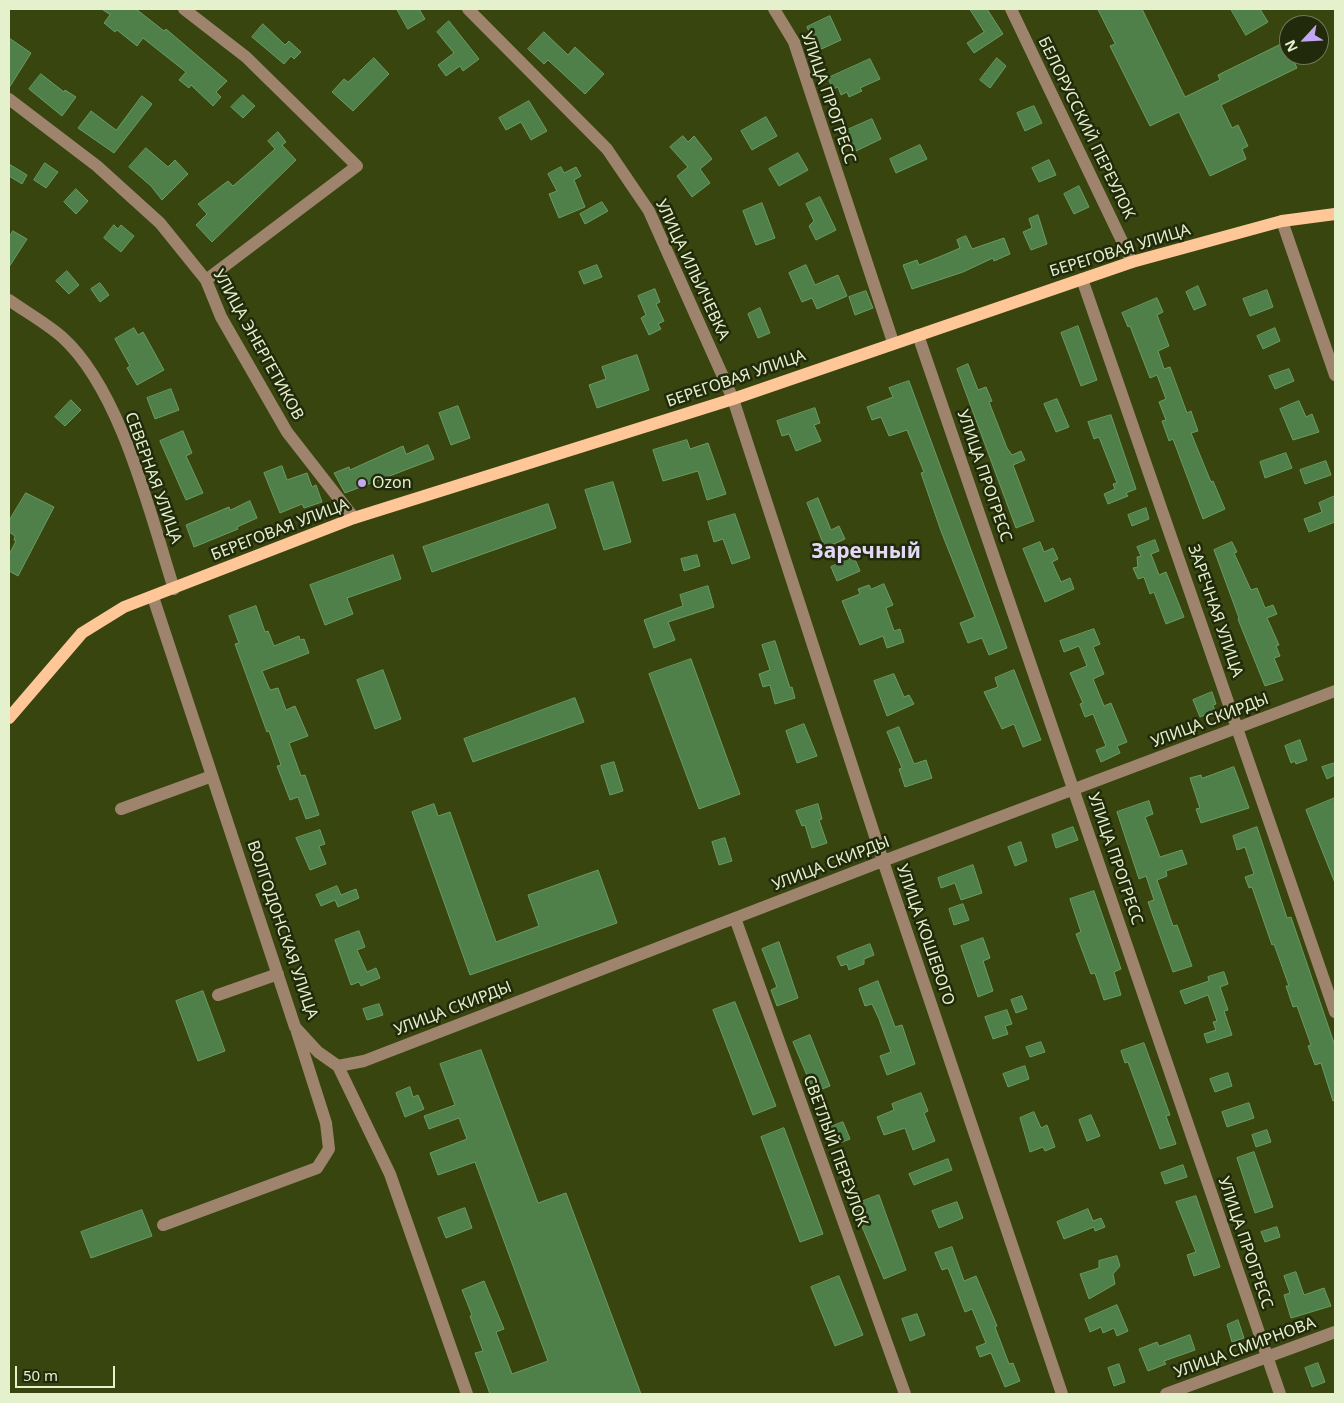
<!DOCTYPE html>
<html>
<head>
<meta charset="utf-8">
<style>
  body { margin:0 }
  #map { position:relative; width:1344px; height:1403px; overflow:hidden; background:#39450f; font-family:"Noto Sans",sans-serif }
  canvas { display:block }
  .frame { position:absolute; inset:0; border:10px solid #e5f0cd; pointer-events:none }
  .north { position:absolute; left:1279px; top:15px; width:50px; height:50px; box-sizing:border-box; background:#222a0c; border:1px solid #707959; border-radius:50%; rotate:245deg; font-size:14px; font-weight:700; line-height:20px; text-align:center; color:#e5f0cd }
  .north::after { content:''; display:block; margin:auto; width:18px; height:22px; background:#c3a7f2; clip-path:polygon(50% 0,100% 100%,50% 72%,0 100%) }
  .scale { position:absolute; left:15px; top:1366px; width:100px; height:22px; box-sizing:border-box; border:2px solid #e5f0cd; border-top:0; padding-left:6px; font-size:15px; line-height:18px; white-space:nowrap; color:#e5f0cd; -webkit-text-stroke:4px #222a0c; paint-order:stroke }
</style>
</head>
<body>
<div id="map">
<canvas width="1344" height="1403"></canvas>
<div class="frame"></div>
<div class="north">N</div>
<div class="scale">50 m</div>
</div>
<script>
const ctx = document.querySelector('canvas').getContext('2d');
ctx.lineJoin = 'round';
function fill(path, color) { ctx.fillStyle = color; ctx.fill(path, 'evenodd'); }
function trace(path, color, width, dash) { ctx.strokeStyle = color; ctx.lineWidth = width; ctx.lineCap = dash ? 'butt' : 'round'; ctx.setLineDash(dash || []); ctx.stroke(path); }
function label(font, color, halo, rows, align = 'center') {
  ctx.font = font + ' "Noto Sans",sans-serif'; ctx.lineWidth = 5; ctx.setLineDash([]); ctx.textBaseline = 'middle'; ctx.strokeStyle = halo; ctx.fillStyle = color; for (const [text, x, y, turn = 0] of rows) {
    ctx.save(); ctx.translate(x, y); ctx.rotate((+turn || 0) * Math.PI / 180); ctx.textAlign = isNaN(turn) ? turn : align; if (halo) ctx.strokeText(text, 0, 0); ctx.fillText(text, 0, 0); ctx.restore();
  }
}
const building = new Path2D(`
  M102,9H136L164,31L166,29L227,81L216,92L221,97L213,106L191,85L189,88L179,80L186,72L143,38L137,46L117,30L115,32L104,23L110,15Z
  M397,9H419L425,19L408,29Z
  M970,9H987L1003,34L974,53L967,43L984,32Z
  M1098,9H1142L1185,97L1220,80L1218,75L1285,42L1297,68L1221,105L1232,128L1238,125L1248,146L1242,149L1246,159L1210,176L1179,112L1150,126L1110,46L1115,44Z
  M1231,9H1260L1268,22L1246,35Z
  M830,16L841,40L817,51L807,27Z
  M449,21L479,59L463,71L460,66L446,76L438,65L454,53L437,32Z
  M263,24L285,45L289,41L301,52L294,59L291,56L284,64L252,37Z
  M544,32L568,55L575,47L604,74L585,94L548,60L544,64L528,49Z
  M9,38L31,53L9,88Z
  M374,58L389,74L353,111L332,92L344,79L348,82Z
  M997,58L1006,66L990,88L980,80Z
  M870,59L880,79L860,88L862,91L849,97L847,92L841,95L838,87L833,89L828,78Z
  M41,74L64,92L65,90L76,97L62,116L29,89Z
  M243,95L255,106L243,118L231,107Z
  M142,96L152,104L114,153L78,128L91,111L116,130Z
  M529,101L547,131L531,140L521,122L506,130L499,118Z
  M1034,106L1042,123L1025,131L1017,113Z
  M766,117L777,136L752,150L741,131Z
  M872,119L881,139L856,151L847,130Z
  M278,132L286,142L282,145L296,160L212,242L196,225L207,214L198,204L228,181L233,186L256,166L275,149L268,141Z
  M683,136L688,142L694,136L712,159L700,169L710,183L692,197L677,176L688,167L670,147Z
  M920,145L927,159L896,173L890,159Z
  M146,148L168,167L175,160L188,174L162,200L151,186L129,167Z
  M798,153L808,170L779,186L769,169Z
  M1049,160L1056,175L1039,182L1032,168Z
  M45,163L58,172L46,188L34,180Z
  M9,164L27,175L22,184L9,176Z
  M561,167L564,173L576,167L581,176L574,180L585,207L559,218L549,194L557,191L548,174Z
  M1079,186L1089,207L1074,214L1064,194Z
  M76,189L88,201L76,214L64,202Z
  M820,197L836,230L816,240L809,226L814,221L806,204Z
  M602,202L608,211L585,224L580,214Z
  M762,203L775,238L756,245L743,211Z
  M1038,215L1047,244L1031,250L1023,232L1032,228L1029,219Z
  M114,225L118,229L121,225L134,236L121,252L104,238Z
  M13,231L27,239L9,267V238Z
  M966,236L972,249L1004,238L1010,254L994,261L993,258L963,272L912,289L903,265L917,260L919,265L944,255L960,248L957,240Z
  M597,265L602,277L584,284L579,272Z
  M806,265L815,285L838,275L847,296L817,309L812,298L802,302L789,273Z
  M67,271L79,285L69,294L56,281Z
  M100,283L109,295L100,302L91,289Z
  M1198,286L1206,305L1194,310L1186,292Z
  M655,289L660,302L656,304L664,321L658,324L661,329L649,335L641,318L646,315L638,296Z
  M1267,290L1273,307L1250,316L1243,299Z
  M866,291L873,308L855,315L849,297Z
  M1157,298L1163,312L1157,315L1169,346L1158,351L1164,369L1170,367L1187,413L1191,411L1198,431L1191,433L1211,482L1213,481L1225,509L1203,519L1173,439L1169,441L1162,421L1166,420L1159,402L1166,399L1157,375L1150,378L1130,326L1128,327L1122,313Z
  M760,308L770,333L758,338L748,314Z
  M1078,326L1097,380L1081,386L1061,333Z
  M134,328L138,335L143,332L164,370L137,385L127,368L130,366L115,339Z
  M1275,328L1280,341L1263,349L1257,336Z
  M637,355L649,390L597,408L589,385L606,379L602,367Z
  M968,364L978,390L986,387L992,401L989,402L1007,448L1012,455L1021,451L1025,460L1013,465L1034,521L1016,528L957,369Z
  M1289,369L1294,381L1275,389L1269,376Z
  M909,381L1007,648L989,655L982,638L968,643L960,623L975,617L941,531L921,473L924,472L907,430L889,436L881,417L872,420L867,407L893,397L889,388Z
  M171,389L179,410L155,419L147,398Z
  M1057,399L1069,427L1056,432L1044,404Z
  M71,400L81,410L65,426L55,417Z
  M1299,401L1306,417L1312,414L1319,432L1293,440L1280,409Z
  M458,406L470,438L451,445L439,413Z
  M815,408L820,423L814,425L821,441L796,451L789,434L782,436L777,421Z
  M1111,415L1136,489L1126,493L1128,496L1108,504L1104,494L1115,489L1113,484L1117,483L1099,437L1094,439L1088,422Z
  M183,431L192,453L186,456L203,493L186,500L160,441Z
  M687,440L690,449L708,443L726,494L707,500L698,471L663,481L653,450Z
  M428,445L434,459L345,493L334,473L349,467L350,470L403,446L406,454Z
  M1286,453L1292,468L1265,478L1260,462Z
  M1326,461L1331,475L1305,484L1300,470Z
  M282,466L287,480L307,473L312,487L316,485L322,502L304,508L302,504L280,513L264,473Z
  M613,482L631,542L604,550L585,490Z
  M26,493L54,507L18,576L9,571V555L16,541L14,540L15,536L9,532V521Z
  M1335,496V522L1309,532L1304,519L1322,512L1319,503Z
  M818,498L831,530L839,526L845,539L825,548L807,503Z
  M250,501L257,518L237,527L238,529L194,547L186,525L229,507L230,510Z
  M548,504L556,528L432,572L423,547Z
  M1146,508L1149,519L1132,526L1128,515Z
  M735,514L750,558L732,564L723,539L714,542L708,522Z
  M1155,540L1159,551L1151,554L1159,575L1166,572L1184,617L1166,624L1154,592L1150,594L1144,577L1138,579L1133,568L1138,567L1137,557L1141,556L1137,547Z
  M1040,542L1044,552L1053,548L1058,559L1052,562L1061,582L1070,578L1074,589L1045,602L1023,549Z
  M1232,542L1237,552L1234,553L1251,590L1257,588L1265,608L1273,605L1277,614L1267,618L1279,645L1276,646L1280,656L1274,658L1283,680L1265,686L1238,619L1239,618L1214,550Z
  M393,555L401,579L347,598L353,614L325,625L310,585Z
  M697,555L700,566L684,571L681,559Z
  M854,557L860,571L837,581L831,567Z
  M884,584L893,605L886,608L894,631L900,629L904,642L887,648L883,636L860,645L842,601L860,594L858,589L869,585L871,589Z
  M708,586L714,607L668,622L675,640L654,648L644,620L683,606L680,595Z
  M256,606L265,632L268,631L274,646L299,636L300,640L304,639L309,653L262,671L270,690L278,688L286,710L295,706L308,736L289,743L301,776L305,775L319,815L306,819L298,797L290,800L277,766L281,765L269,731L267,732L235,644L239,643L229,616Z
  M1094,629L1100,644L1093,647L1104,674L1093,679L1104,706L1111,703L1127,742L1117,746L1120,753L1101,762L1096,750L1106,746L1093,714L1085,717L1080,704L1083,703L1070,673L1087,666L1079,646L1064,652L1060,641Z
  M775,641L790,688L792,687L795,698L775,704L770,685L763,687L759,674L770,670L762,645Z
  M691,659L740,794L699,809L649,674Z
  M383,670L401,719L375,729L357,680Z
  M1014,670L1041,740L1023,747L1014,724L1002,729L984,692L998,687L995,678Z
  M894,674L904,697L909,695L914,704L887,716L874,681Z
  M1212,692L1216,704L1213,705L1215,711L1200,717L1193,700Z
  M575,698L584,722L473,762L464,739Z
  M804,724L817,756L797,763L786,731Z
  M899,727L914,764L926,760L932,778L905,787L899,769L902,768L887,732Z
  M1300,740L1307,760L1296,764L1295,761L1291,763L1285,746Z
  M614,762L623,791L610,795L601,766Z
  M1335,763V775L1327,779L1322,767Z
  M1234,767L1249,808L1201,823L1196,809L1200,808L1190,778L1201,775L1202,778Z
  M1335,798V883L1306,810Z
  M1149,801L1153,814L1145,817L1160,857L1182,850L1187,864L1166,871L1167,876L1157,880L1173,926L1177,925L1192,966L1173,972L1148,902L1154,900L1146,876L1139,879L1117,812Z
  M434,804L438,816L450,812L496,942L539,926L528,895L598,870L617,923L470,975L412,812Z
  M818,804L822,819L819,820L827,843L812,848L805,825L802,826L796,811Z
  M1073,827L1078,840L1056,848L1052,835Z
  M1257,827L1287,918L1291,917L1335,1046V1100L1333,1101L1321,1063L1315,1065L1308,1046L1311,1045L1297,1006L1293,1007L1286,986H1289L1274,944L1272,945L1252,887L1249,888L1245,877L1254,874L1245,847L1237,850L1233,836Z
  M320,830L325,844L319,846L326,864L310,870L296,838Z
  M725,838L732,861L719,865L712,842Z
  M1021,842L1027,861L1015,866L1008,847Z
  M973,865L982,893L961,900L955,883L941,888L938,878Z
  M337,886L341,895L356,889L359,898L338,907L335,900L321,906L316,895Z
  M1094,891L1121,969L1114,972L1121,995L1104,1000L1095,973L1091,974L1076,934L1081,932L1070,899Z
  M963,904L969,920L954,925L949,909Z
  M359,931L365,947L357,950L367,972L376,968L380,978L361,986L359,982L351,985L335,940Z
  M983,938L990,958L983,961L993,991L978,997L961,946Z
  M779,942L798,998L777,1006L771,990L777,987L762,949Z
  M870,944L874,955L864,959V964L849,970L847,964L841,966L837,957Z
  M1224,972L1228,984L1220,987L1228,1010L1224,1011L1232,1035L1207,1043L1204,1034L1216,1030L1213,1022L1217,1021L1208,995L1185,1004L1180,991L1209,981L1208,977Z
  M878,981L895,1027L902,1025L915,1064L887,1075L880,1056L891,1052L879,1019L872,1004L865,1006L859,989Z
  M203,991L225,1051L198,1061L176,1001Z
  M1022,996L1027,1009L1016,1013L1011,1000Z
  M735,1002L776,1106L753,1115L713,1010Z
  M379,1004L383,1015L367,1020L363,1009Z
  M1007,1010L1012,1024L1005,1026L1008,1034L993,1039L985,1017Z
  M810,1035L830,1086L814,1092L793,1042Z
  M1041,1042L1045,1052L1030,1057L1026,1047Z
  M1144,1043L1170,1115L1166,1116L1176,1144L1160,1149L1128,1062L1125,1063L1121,1051Z
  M481,1050L538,1203L566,1193L641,1394H490L475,1353L483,1351L470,1316L472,1315L462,1290L484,1281L504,1329L496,1332L512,1374L548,1361L475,1162L438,1175L430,1153L467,1139L459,1118L429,1129L424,1116L455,1105L440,1064Z
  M1025,1066L1029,1079L1008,1087L1003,1074Z
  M1228,1073L1232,1086L1215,1092L1210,1079Z
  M410,1087L413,1097L418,1095L424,1109L405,1117L396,1093Z
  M921,1093L928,1111L924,1113L935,1141L913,1150L905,1128L884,1135L877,1117L894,1110L892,1104Z
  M1249,1103L1254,1118L1227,1127L1222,1112Z
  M1034,1112L1041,1128L1047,1125L1055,1147L1045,1151L1043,1147L1030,1152L1020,1118Z
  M1091,1115L1100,1136L1087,1141L1079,1120Z
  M843,1122L850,1139L832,1146L826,1129Z
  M784,1128L823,1234L800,1242L761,1137Z
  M1267,1130L1271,1142L1256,1147L1252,1135Z
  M1254,1152L1273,1207L1255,1213L1237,1158Z
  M948,1159L952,1170L914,1185L909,1174Z
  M1183,1165L1187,1177L1165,1184L1161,1173Z
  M879,1195L906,1270L884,1279L853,1205Z
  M1196,1196L1220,1267L1194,1276L1187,1255L1196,1252L1176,1202Z
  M957,1202L963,1218L939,1228L932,1211Z
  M465,1208L472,1228L446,1238L438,1218Z
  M1088,1209L1093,1221L1101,1218L1105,1227L1095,1231L1094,1227L1064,1239L1057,1222Z
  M142,1210L152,1236L91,1258L81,1232Z
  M1277,1227L1280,1237L1265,1242L1261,1232Z
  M952,1247L964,1281L976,1276L997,1326L995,1327L1009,1364L1013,1363L1020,1381L1005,1387L991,1353L980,1357L976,1347L986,1343L972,1309L965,1312L948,1268L942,1270L935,1253Z
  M1117,1256L1120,1266L1113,1274L1115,1284L1089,1299L1080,1274L1099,1268V1261Z
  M1296,1272L1304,1295L1324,1288L1331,1306L1291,1318L1284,1295L1290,1293L1284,1276Z
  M839,1276L863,1335L835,1346L811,1287Z
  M1117,1305L1128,1331L1117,1336L1114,1328L1103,1333L1101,1327L1090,1332L1085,1319Z
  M917,1314L925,1335L910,1341L902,1319Z
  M1238,1320L1244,1338L1232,1342L1227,1325Z
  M1190,1335L1195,1350L1164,1361L1166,1364L1148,1371L1139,1349L1157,1342L1159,1346Z
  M1318,1363L1325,1382L1312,1387L1305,1368Z
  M1119,1364L1125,1382L1114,1386L1108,1368Z`);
const minor = new Path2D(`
  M184,9L246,57L357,166L206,280
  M468,9L607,149L649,211L733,399L883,861L1062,1394
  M774,9L794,42L893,342
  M1011,9L1132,262
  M9,99L97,166L160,223L206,280L221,317L287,432L354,518
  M1282,221L1335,375
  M1082,279L1335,1012
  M9,300C26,312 46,323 62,337C121,390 150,514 174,589
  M918,335L1280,1394
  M153,597L295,1027L318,1052L338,1066L390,1174L467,1394
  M121,809L212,776
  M735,918L905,1394
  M218,995L278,974
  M338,1066L364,1061L883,861L1335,691
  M163,1225L317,1168L329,1149L326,1123L297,1032
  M1166,1394L1335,1332`);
const major = new Path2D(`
  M9,718L82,633L124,607L354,518L733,399L1132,262L1282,221L1335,214`);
const markers = [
  [362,483,5,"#c3a7f2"]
];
const streetNames = [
  ["УЛИЦА ПРОГРЕСС",828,98,71],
  ["БЕЛОРУССКИЙ ПЕРЕУЛОК",1086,128,64],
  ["БЕРЕГОВАЯ УЛИЦА",1120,251,-17],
  ["УЛИЦА ИЛЬИЧЕВКА",692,270,65],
  ["УЛИЦА ЭНЕРГЕТИКОВ",258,345,61],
  ["БЕРЕГОВАЯ УЛИЦА",736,379,-19],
  ["УЛИЦА ПРОГРЕСС",984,476,71],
  ["СЕВЕРНАЯ УЛИЦА",153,478,70],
  ["БЕРЕГОВАЯ УЛИЦА",280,530,-21],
  ["ЗАРЕЧНАЯ УЛИЦА",1215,611,71],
  ["УЛИЦА СКИРДЫ",1210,721,-21],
  ["УЛИЦА ПРОГРЕСС",1115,859,71],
  ["УЛИЦА СКИРДЫ",831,864,-21],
  ["ВОЛГОДОНСКАЯ УЛИЦА",282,930,71],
  ["УЛИЦА КОШЕВОГО",925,935,71],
  ["УЛИЦА СКИРДЫ",453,1009,-21],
  ["СВЕТЛЫЙ ПЕРЕУЛОК",835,1151,70],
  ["УЛИЦА ПРОГРЕСС",1245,1243,71],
  ["УЛИЦА СМИРНОВА",1245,1348,-20]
];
const poiNames = [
  ["Ozon",372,483]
];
const districtNames = [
  ["Заречный",866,552]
];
fill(building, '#508049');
trace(building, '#6a9b63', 1);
trace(minor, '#9f846d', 12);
trace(major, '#ffc798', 12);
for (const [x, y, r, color] of markers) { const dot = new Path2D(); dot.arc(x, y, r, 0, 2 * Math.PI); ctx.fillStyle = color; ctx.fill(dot); trace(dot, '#222a0c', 2); }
label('16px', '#e5f0cd', '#222a0c', streetNames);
label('16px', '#e5f0cd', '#222a0c', poiNames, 'left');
label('bold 21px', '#e3d9f6', '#222a0c', districtNames);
</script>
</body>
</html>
